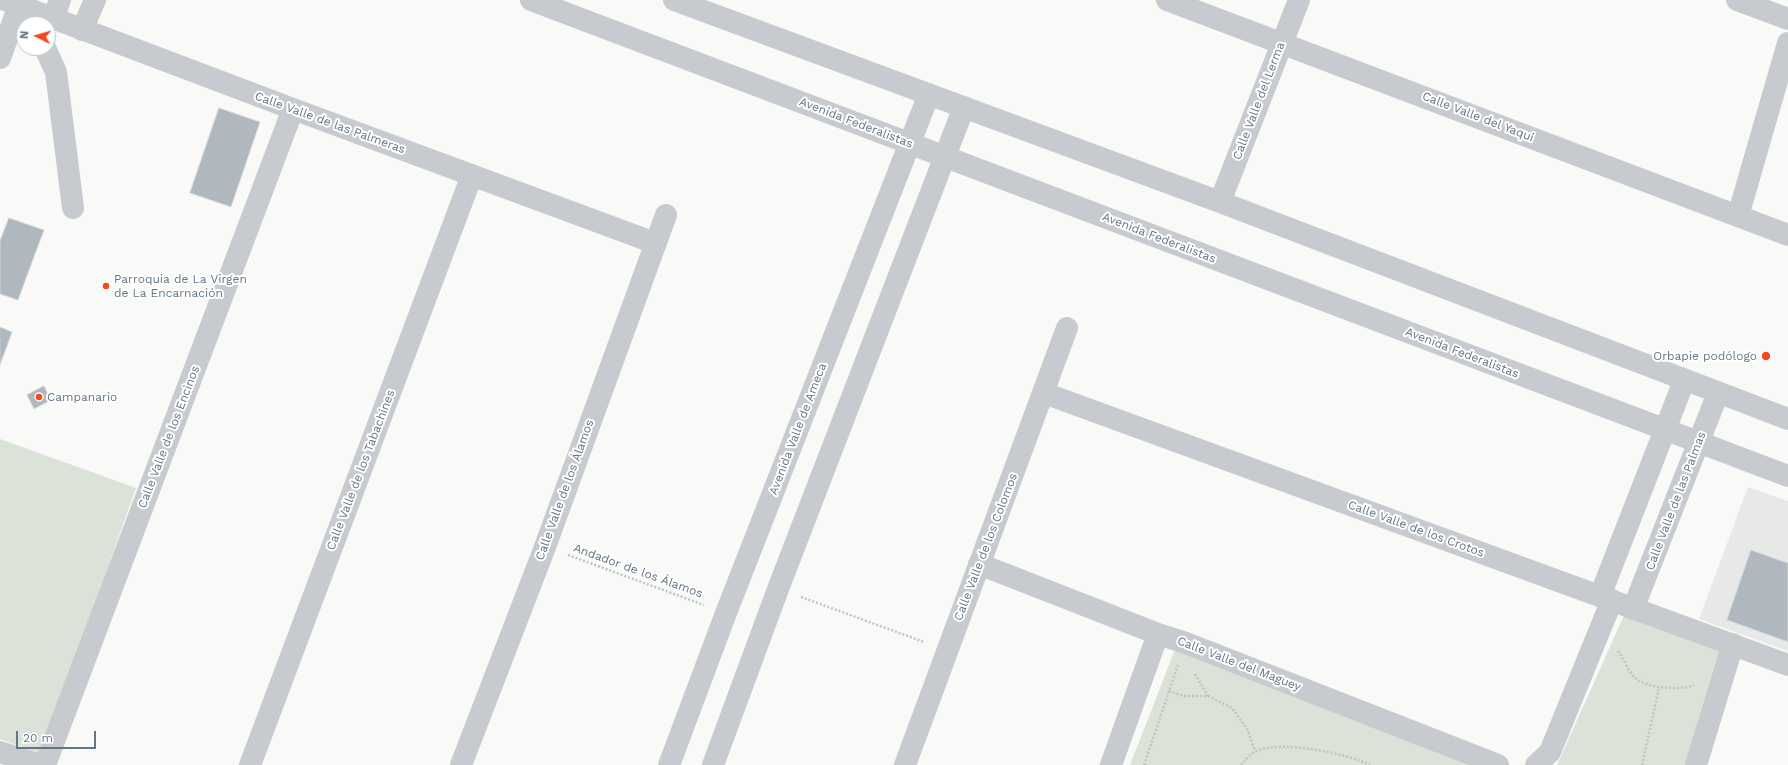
<!DOCTYPE html>
<html>
<head>
<meta charset="utf-8">
<style>
  body { margin:0 }
  #map { position:relative; width:1788px; height:765px; overflow:hidden; background:#f9f9f7; font-family:"Work Sans",sans-serif }
  canvas { display:block }
  .north { position:absolute; left:16px; top:16px; width:40px; height:40px; box-sizing:border-box; background:#fff; border:1px solid #c0c8ce; border-radius:50%; rotate:275deg; font-size:11px; font-weight:700; line-height:16px; text-align:center; color:#627684 }
  .north::after { content:''; display:block; margin:auto; width:14px; height:18px; background:#f14a1f; clip-path:polygon(50% 0,100% 100%,50% 72%,0 100%) }
  .scale { position:absolute; left:16px; top:731px; width:80px; height:18px; box-sizing:border-box; border:2px solid #627684; border-top:0; padding-left:5px; font-size:12px; line-height:14px; white-space:nowrap; color:#627684; -webkit-text-stroke:3px #fff; paint-order:stroke }
</style>
</head>
<body>
<div id="map">
<canvas width="1788" height="765"></canvas>
<div class="north">N</div>
<div class="scale">20 m</div>
</div>
<script>
const ctx = document.querySelector('canvas').getContext('2d');
ctx.lineJoin = 'round';
function fill(path, color) { ctx.fillStyle = color; ctx.fill(path, 'evenodd'); }
function trace(path, color, width, dash) { ctx.strokeStyle = color; ctx.lineWidth = width; ctx.lineCap = dash ? 'butt' : 'round'; ctx.setLineDash(dash || []); ctx.stroke(path); }
function label(font, color, halo, rows, align = 'center') {
  ctx.font = font + ' "Work Sans",sans-serif'; ctx.lineWidth = 4; ctx.setLineDash([]); ctx.textBaseline = 'middle'; ctx.strokeStyle = halo; ctx.fillStyle = color; for (const [text, x, y, turn = 0] of rows) {
    ctx.save(); ctx.translate(x, y); ctx.rotate((+turn || 0) * Math.PI / 180); ctx.textAlign = isNaN(turn) ? turn : align; if (halo) ctx.strokeText(text, 0, 0); ctx.fillText(text, 0, 0); ctx.restore();
  }
}
const built = new Path2D(`
  M1748,487L1788,501V651L1699,619Z`);
const green = new Path2D(`
  M0,439L136,488L41,754L0,739Z
  M1626,611L1724,650L1689,765H1557Z
  M1176,647L1467,765H1130Z`);
const building = new Path2D(`
  M219,108L260,122L231,207L190,193Z
  M9,218L44,230L18,300L0,294V241Z
  M0,327L12,332L0,365Z
  M44,386L51,400L34,409L27,395Z
  M1751,550L1788,563V642L1727,620Z`);
const path = new Path2D(`
  M568,555L704,605
  M801,597L924,642
  M1618,651C1624,659 1628,671 1635,678C1647,688 1681,691 1694,685
  M1195,674L1208,696
  M1169,691L1183,696H1208L1232,708L1247,729L1255,751
  M1144,765L1178,665
  M1241,765C1245,761 1251,753 1256,751C1281,740 1346,753 1370,765
  M1642,765L1659,688`);
const minor = new Path2D(`
  M5,0L293,109L655,243
  M531,0L1788,476
  M674,0L1220,202L1788,419
  M1167,0L1788,235
  M1737,0L1788,19
  M53,19L60,0
  M82,30L95,0
  M45,48L56,72L73,208
  M0,58L19,5
  M1220,202L1299,0
  M1738,216L1788,43
  M1044,393L1788,665
  M979,564L1158,634L1186,643L1498,765
  M1600,596L1684,381
  M1633,609L1718,393
  M0,752L40,765
  M45,765L293,109
  M250,765L472,175
  M461,765L545,547L666,215
  M669,765L726,613L929,94
  M713,765L778,589L964,107
  M905,765L1067,328
  M1111,765L1158,634
  M1536,765L1550,752L1612,600
  M1696,765L1733,644`);
const markers = [
  [106,286,4,"#f14a1f"],
  [1766,356,5,"#f14a1f"],
  [39,397,4,"#f14a1f"]
];
const streetNames = [
  ["Calle Valle del Lerma",1259,101,-69],
  ["Calle Valle del Yaqui",1478,117,21],
  ["Calle Valle de las Palmeras",330,123,20],
  ["Avenida Federalistas",856,123,21],
  ["Avenida Federalistas",1159,238,21],
  ["Avenida Federalistas",1462,353,21],
  ["Avenida Valle de Ameca",798,429,-69],
  ["Calle Valle de los Encinos",169,437,-69],
  ["Calle Valle de los Tabachines",361,470,-69],
  ["Calle Valle de los Álamos",565,490,-70],
  ["Calle Valle de las Palmas",1676,501,-69],
  ["Calle Valle de los Crotos",1416,529,20],
  ["Calle Valle de los Colomos",986,547,-69],
  ["Andador de los Álamos",638,571,20],
  ["Calle Valle del Maguey",1239,664,21]
];
const poiNames = [
  ["Parroquia de La Virgen",114,279],
  ["de La Encarnación",114,293],
  ["Orbapie podólogo",1757,356,"right"],
  ["Campanario",47,397]
];
fill(built, '#e7e8e8');
fill(green, '#dbe2d7');
fill(building, '#afb8be');
trace(building, '#dbdbd9', 1);
trace(path, '#c0c3c5', 2.5, [2, 2]);
trace(minor, '#c7cbcf', 22);
for (const [x, y, r, color] of markers) { const dot = new Path2D(); dot.arc(x, y, r, 0, 2 * Math.PI); ctx.fillStyle = color; ctx.fill(dot); trace(dot, '#fff', 1.5); }
label('12px', '#627684', '#fff', streetNames);
label('12px', '#627684', '#fff', poiNames, 'left');
</script>
</body>
</html>
